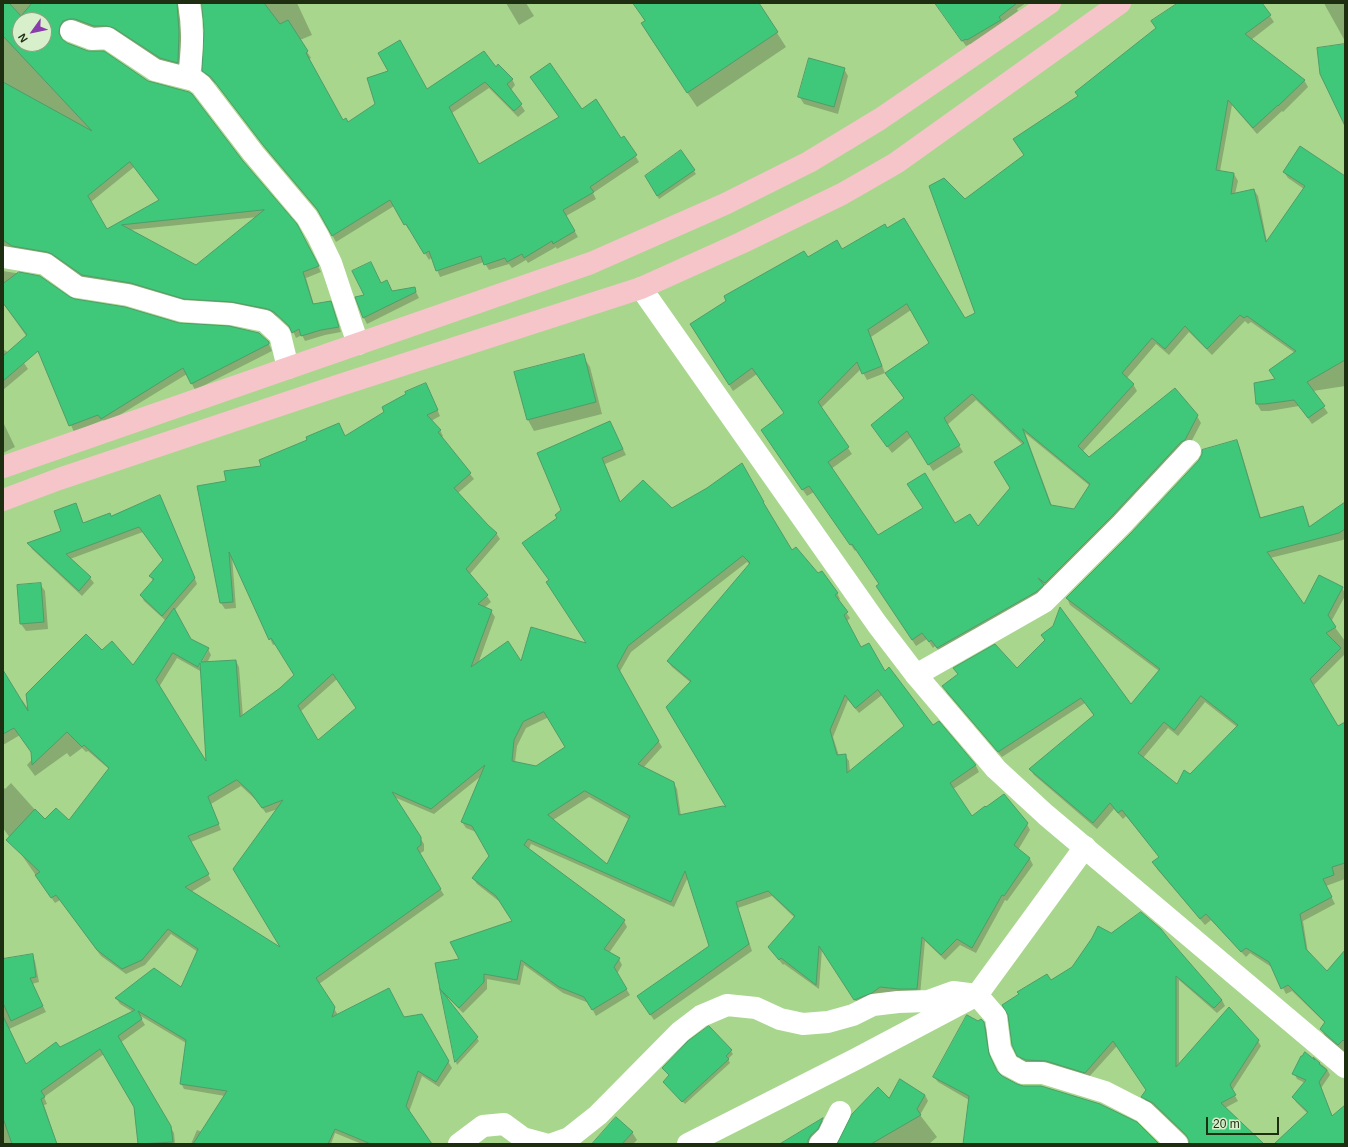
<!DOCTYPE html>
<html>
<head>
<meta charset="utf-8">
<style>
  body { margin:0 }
  #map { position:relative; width:1348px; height:1147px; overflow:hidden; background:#a9d68d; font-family:Helvetica,sans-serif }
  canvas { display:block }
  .frame { position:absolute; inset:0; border:4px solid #1d2e11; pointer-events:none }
  .north { position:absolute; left:12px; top:12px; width:40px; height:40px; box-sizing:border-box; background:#d8efcb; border:1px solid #8da281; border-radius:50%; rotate:237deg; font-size:11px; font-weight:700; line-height:16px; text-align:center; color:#1d2e11 }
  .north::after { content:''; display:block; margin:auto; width:14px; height:18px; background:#8a3cac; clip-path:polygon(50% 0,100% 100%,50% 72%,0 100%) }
  .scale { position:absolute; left:1206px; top:1117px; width:73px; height:18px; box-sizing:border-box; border:2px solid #1d2e11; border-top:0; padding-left:5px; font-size:12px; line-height:14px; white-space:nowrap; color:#1d2e11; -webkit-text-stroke:3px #d8efcb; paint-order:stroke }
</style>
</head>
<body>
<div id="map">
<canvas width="1348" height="1147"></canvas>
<div class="frame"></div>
<div class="north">N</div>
<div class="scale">20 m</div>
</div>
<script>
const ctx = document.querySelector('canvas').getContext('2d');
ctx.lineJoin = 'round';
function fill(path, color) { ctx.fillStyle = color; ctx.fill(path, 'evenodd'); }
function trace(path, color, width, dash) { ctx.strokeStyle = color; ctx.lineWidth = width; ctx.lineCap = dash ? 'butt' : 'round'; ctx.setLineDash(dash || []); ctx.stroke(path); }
const shadow = new Path2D(`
  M3,3H181L179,11L182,38L181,68L62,32L61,40L242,161L300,231L321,272L306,278L314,305L330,302L333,308L341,332L325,335L305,341L302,335L296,338L293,331L278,317L272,314L188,304L86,280L3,248ZM20,20H44V44H20ZM134,167L160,201L107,230L91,202ZM258,217L196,266L129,230Z
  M202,3H297L312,35L300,40L311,58L308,60L342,122L348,123L427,90L495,69L512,79L515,85L511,90L525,111L518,117L489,88L452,113L479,165L582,110L621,139L624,137L639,162L593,193L596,199L566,216L578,237L557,249L556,247L528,263L526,260L512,268L509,264L489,270L484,262L440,277L437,270L432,257L429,260L410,229L409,230L394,206L336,242L321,215L268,152L216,84L207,77L203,70L205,31Z
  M506,3H526L534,16L519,25Z
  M642,3H758L786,47L697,107L651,39L642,24L645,22L637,7Z
  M936,3H1026L1017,9L1018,11L971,46L970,44L966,46Z
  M1185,3H1261L1274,22L1251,40L1304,80L1308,87L1283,112L1282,111L1257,134L1232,105L1220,171L1234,174L1238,181L1235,194L1254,190L1258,196L1267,242L1304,189L1288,178L1284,172L1345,177V386L1313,391L1328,413L1312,424L1299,406L1269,411H1261L1257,404L1255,384L1276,380L1295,353L1251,322L1248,324L1245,321L1212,355L1189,332L1169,355L1156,344L1127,378L1133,384L1137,391L1083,451L1089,458L1197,416L1201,423L1189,446L1050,589L1041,583L1047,592L942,655L935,646L933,648L927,639L916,646L881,593L880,584L856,550L855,551L814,492L807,496L775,450L785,414L757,374L733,391L695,331L808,259L842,250L965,319L976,314L965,200L1025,156L1079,96ZM911,310L930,343L886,373L904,399L872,426L892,453L911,437L933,471L963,452L947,425L976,400L1023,445L1011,488L977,528L955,525L878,537L831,469L852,454L821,408L861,369L867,380L885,373L871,337ZM1025,433L1090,486L1074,510L1052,506Z
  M1324,3H1345V41L1326,7Z
  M844,69L848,76L838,114L804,104L799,96Z
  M694,171L696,174L659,199L646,176Z
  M3,271L40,277L69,298L178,324L268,342L272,351L195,390L187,374L105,424L103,420L74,432L41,357L3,303Z
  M381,284L392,292L414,288L419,298L367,324L364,318L357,298L366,296Z
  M3,349L24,363L28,369L3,390Z
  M583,356L590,367L602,414L534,431L528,420Z
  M429,390L440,416L431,421L440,430L443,436L441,438L470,474L474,479L458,493L488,526L496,533L500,539L469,575L487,596L491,602L484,608L491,611L495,617L478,664H522L588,645L550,581L558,518L610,422L626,455L605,464L621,503L672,510L707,489L742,465L792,552L837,593L840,599L838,601L850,618L847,621L861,649L885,672L932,727L939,722L976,766L979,772L953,789L972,818L1027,824L1030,830L1018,850L1030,859L1033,865L1007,901L1005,900L976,953L960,945L945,960L925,941L920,995L859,1006L822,949L819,989L784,964L783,965L769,947L795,918L772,896L738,908L752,951L654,1020L638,996L710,947L688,877L674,907L531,844L529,849L624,921L627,927L609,953L619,959L622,965L617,974L630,995L596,1016L589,1003L563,993L524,965L520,985L487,979V989L463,1013L448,998L447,999L479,1041L457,1065L456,1062L442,993L443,995L444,994L441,989L461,960L513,922L500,902L477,884L473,878L490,856L476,832L466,828L462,822L481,776L434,814L394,797L424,844V851L419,854L444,895L319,984L338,1015L404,1018L421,1015L452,1068L439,1087L422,1076L409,1112L431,1144H362L335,1133L331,1144H191L197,1130L202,1132L225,1096L184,1089L181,1083L186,1043L139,1015L145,1025L120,1043L174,1133L175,1144H139L135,1107L104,1054L44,1097L47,1104L44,1105L57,1144H3V956L6,960L32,955L35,961L39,982L32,984L46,1012L9,1029L26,1066L133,1012L120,1004L116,998L182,989L198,952L171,934L145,965L126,974L101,956L60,900L55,903L3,828V787L5,789L11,783L45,821H69L109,769L88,751L86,752L82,748L70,757L67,753L35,776L27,765L90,694L3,745V706L21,701L22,700L29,710L102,652L133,667L166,621L144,601L141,595L153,581L150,576L163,560L143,532L70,559L90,578L94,583L82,596L32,549L29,544L62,531L78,510L83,524L110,514L111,517L163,502L197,584L174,611L191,640L208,649L211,655L207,663L236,661L239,667L243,717L281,689L296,676L276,644L273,645L270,639L232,556L236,608L225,609L221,603L199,487L227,482L263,466L308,440L339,424L345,437ZM747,562L750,565L668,662L672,667L690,682L728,809L681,816L677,789L674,783L643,768L662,747L619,673L631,652ZM206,651H208L199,667L198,666ZM177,658L202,672L207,765L159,687ZM337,679L357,708L318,741L300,712ZM882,695L905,727L850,773L849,761L845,755L839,756L833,737L848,700L859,713ZM549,717L566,747L536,767L515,762L517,746L526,728ZM241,786L255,799L266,813L278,809L283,950L191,892L211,880L191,842L221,830L211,804ZM589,797L630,820L608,865L553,820Z
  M3,422L15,447L3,453Z
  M1237,441L1240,448L1261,518L1303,507L1306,514L1310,527L1345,516V538L1343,540L1270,558L1304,606L1342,588L1345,593V596L1331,622L1345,641V654L1313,686L1337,727L1345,723V879L1326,886L1335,904L1303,921L1308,953L1327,972L1345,951V1053L1325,1036L1321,1029L1325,1023L1292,991L1286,994L1273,968L1250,953L1246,957L1211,920L1205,925L1157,869L1153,862L1160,858L1126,816L1123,819L1114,809L1097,829L1034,775L1030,769L1094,716L1085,703L1002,757L947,693L944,687L958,675L955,669H1017L1045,641L1042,635L1131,706L1159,671L1070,605L1067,598ZM1205,702L1237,727L1190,775L1177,785L1143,758L1168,728L1178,736Z
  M40,584L45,591L48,629L26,631L21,624L18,586Z
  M1098,928L1222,1000L1225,1006L1217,1013L1179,980V1065L1258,1041L1261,1046L1232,1091L1238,1101L1225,1108L1262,1144H1190V1140L1157,1109L1146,1102L1143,1097L1147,1090L1117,1046L1088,1078L1022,1061L1018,1055L1050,981L1072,968L1093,938Z
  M978,1022L983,1023L987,1029L991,1061L997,1072L1002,1077L1017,1085L1158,1144H964L969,1100L938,1082L934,1077Z
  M731,1051L733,1054L728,1059L730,1063L685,1104L664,1082L670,1076L663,1068Z
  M1316,1060L1327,1069L1330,1075L1321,1088L1333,1117L1345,1106V1144H1301L1308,1114L1296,1102L1293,1097L1305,1083L1297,1079L1294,1073L1318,1064Z
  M925,1095L928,1101L920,1115L937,1137L929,1144H838L890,1099Z
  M822,1120L825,1125L813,1144H791L793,1137Z
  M632,1132L637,1140L633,1144H593Z`);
const building = new Path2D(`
  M3,3H9L21,16L32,3H177L179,32L178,63L160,58L114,28L107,26H94L75,19H69L63,21L60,26L59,33L62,39L67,43L88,51H104L148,81L189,92L192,94L243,161L297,224L319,266L303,272L313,304L331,301L339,327L321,330L301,336L299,329L292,333L289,326L274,312L268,309L232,302L184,299L131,283L82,275L52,254L47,252L12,246L3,240V82L92,131L3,36ZM20,20H44V44H20ZM130,162L159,200L107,229L88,196ZM264,210L196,265L122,225Z
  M202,3H264L280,24L288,20L308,51L306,53L343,120L346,118L348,122L375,104L367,78L388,71L378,53L400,40L427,89L484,51L496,67L498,64L513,79L507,84L522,104L514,111L485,82L449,107L479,164L559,117L530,77L550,63L582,109L596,99L621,138L624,136L637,155L590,187L594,192L563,210L575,231L553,244L552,241L524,258L522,254L507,262L505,258L484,265L481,256L436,271L429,251L424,254L406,224L404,225L390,200L332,236L317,209L263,145L211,77L202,71L204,31Z
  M633,3H759L778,32L687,93L641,23L645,21Z
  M935,3H1017L999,17L1001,20L967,40L966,39L962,41Z
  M1178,3H1262L1271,15L1245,34L1305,80L1278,106V105L1253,128L1228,100L1216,170L1234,173L1231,194L1254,189L1266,242L1305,186L1283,172L1300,146L1345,176V360L1307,382L1325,406L1308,418L1294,400L1265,404H1256L1254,383L1275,379L1269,370L1296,351L1247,316L1244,318L1240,315L1207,349L1185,326L1165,349L1152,338L1122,373L1134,384L1078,446L1089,457L1175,388L1198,415L1185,440L1181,442L1113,515L1045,583L1038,578L1044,585L1036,592L937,648L931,640L929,642L922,633L912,640L876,586L879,584L852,544L850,545L809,486L802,490L761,430L784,413L752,368L729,385L690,324L726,301L724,296L804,251L808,257L837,240L842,249L885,224L887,228L904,218L965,318L975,313L929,186L944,178L965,199L1024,155L1013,139L1078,96L1075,92L1156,28L1151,21ZM907,304L929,343L885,373L904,398L871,425L887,447L907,431L928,465L960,445L944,418L972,394L1024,443L994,462L1010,488L978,526L970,514L955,523L925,473L907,484L923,508L878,535L828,462L849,447L818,402L857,362L862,374L882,366L868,330ZM1023,429L1090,484L1074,509L1051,505Z
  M1345,44V126L1320,74L1317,48Z
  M809,58L845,68L834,107L798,97Z
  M681,150L695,170L657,196L645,176Z
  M371,262L381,283L387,280L392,291L415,287L416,292L363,318L355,297L364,295L352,271Z
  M19,272L40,276L70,297L75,299L125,307L179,323L229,326L259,333L269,342V344L191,384L183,368L101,419L98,415L69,426L38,351L3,381V356L27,335L3,303V284Z
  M584,354L596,402L527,420L514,372Z
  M426,383L438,410L427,415L441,430L438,432L471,473L454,488L488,525L497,533L466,569L488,595L478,604L492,610L471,667L508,641L521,661L531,627L586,643L546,582L549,580L522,543L557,518L555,515L561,510L537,453L610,421L623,449L602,458L620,502L643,480L672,508L707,488L742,463L764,502H763L792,550L796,547L818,573L822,571L838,593L835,595L848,612L844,615L861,647L869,643L885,671L889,667L933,725L939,721L976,765L950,783L972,816L985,806L986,807L1004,794L1028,823L1014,845L1030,858L1004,896L1002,895L972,948L957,939L941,955L922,937L917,989H899L880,987L872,993L854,1000L819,946L816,985L781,958L779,960L768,947L795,916L768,891L736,902L749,944L650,1015L637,996L709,946L685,871L671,902L528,839L524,845L625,920L604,949L620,958L614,967L627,989L592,1010L584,997L559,987L521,960L517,980L484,974V982L459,1008L440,989L435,963L459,959L450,942L512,921L496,896L472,878L489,856L472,826L461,822L485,765L431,809L392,792L421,837V845L417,848L441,889L316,978L335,1007L332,1017L389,988L404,1017L422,1014L449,1061L436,1082L418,1071L406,1106L432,1144H371L335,1129L328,1144H193L227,1091L180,1084L186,1040L138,1011L142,1019L118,1036L171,1126L173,1142L138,1144L134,1107L100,1049L41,1091L45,1097L41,1099L57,1144H12L3,1118V1016L26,1064L56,1042L60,1047L135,1010L115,998L154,968L181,987L198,949L168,929L142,960L122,969L97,950L56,895L51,898L35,875L40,872L6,840L35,809L45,819L56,808L69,820L109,768L84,745L82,747L67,732L32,765L31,752L14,728L3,734V670L28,711L26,694L86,634L102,650L112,641L133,665L174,608L191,639L209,648L201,662L236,660L240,717L280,688L294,675L271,638L269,640L229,552L233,602L220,603L197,486L226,481L224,471L261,466L259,460L307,440L306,437L339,423L345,436L384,412L382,407L406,394L405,392ZM743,556L750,563L667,661L691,681L666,707L726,807L723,806L679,815L674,782L638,764L659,741L617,666L628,646ZM173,653L198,667L200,663L206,761L156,680ZM333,674L356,708L318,740L298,706ZM878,690L904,726L847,773L846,754L837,755L830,730L845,695L855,708ZM544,712L565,747L536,766L512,761L514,740L523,722ZM237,780L251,793L262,808L283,800L233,869L280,947L185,887L209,874L188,836L219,824L208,797ZM585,791L630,816L607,864L548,815Z
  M1237,440L1260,518L1303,506L1309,527L1345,502V529L1339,533L1267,552L1304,604L1319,575L1343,587L1328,615L1336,627L1326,633L1341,648L1310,679L1338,726L1345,722V863L1332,867L1334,875L1323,879L1332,897L1300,914L1306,949L1327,971L1345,950V1042L1343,1040L1338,1045L1320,1029L1325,1022L1288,985L1281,989L1269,962L1246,948L1241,952L1206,914L1200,919L1152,862L1159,857L1122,810L1118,813L1110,803L1093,823L1029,769L1094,715L1081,698L998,752L942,686L958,674L953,668L995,644L1017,668L1045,640L1041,635L1053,626L1060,607L1131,704L1160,669L1066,598L1131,533L1199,460L1202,454V450ZM1201,696L1238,725L1190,774L1184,770L1177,784L1138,753L1164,722L1174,730Z
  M160,495L195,578L162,616L140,595L154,579L149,576L163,560L139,527L66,554L91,577L79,591L27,543L61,531L54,511L76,503L83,523L110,513L111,516Z
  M41,583L44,622L20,624L17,585Z
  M1141,912L1161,929L1169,939L1222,1000L1214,1008L1176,976V1067L1229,1007L1259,1040L1230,1085L1236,1095L1221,1103L1264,1144H1189V1140L1186,1135L1153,1103L1141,1097L1146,1090L1113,1041L1085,1073L1046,1061L1026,1060L1017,1056L1012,1045L1008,1015L1002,1005L1019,994L1017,992L1047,974L1051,980L1072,967L1092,938L1098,926L1111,933Z
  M33,954L36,977L30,978L43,1006L11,1021L3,1003V959Z
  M440,989L478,1037L455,1062Z
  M967,1015L978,1021L981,1019L984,1022L989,1054L997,1071L1002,1076L1017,1084L1023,1086H1041L1100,1104L1137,1122L1159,1144H963L969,1096L933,1077Z
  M709,1026L732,1050L726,1056L729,1059L682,1102L663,1082L669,1075L662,1068L688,1041Z
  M1305,1052L1315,1060L1313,1057L1320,1063L1319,1064L1327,1070L1319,1082L1332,1116L1345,1105V1144H1274L1308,1112L1292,1097L1306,1080L1292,1074L1301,1056H1302Z
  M900,1079L925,1095L917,1109L921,1115L871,1144H837L852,1114L878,1087L889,1098Z
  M616,1117L633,1132L622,1144H592Z
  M823,1118L818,1129L811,1135L808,1140V1144H780Z`);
const street = new Path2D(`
  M189,3C194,30 192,51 189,78
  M71,31L92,39L107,38L155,70L194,80L201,85L253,153L307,217L318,236L331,263L358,344
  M3,257L45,264L77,287L128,295L182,311L231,314L265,321L280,335L288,368
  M916,675L1044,602L1122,524L1190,451
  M459,1144L483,1126L504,1124L523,1138L545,1144
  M552,1144L569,1138L598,1115L680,1032L701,1016L727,1005L756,1008L780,1019L803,1024L828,1022L853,1015L873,1005L898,1002L928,1001L953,992L977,995L996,1017L1000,1049L1008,1065L1023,1073H1043L1105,1092L1144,1112L1177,1144
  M688,1144L856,1059L977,995L1085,847
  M820,1144L828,1136L840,1112`);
const secondary = new Path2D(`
  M641,288L877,624L916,675L996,769L1046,815L1345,1067`);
const primary = new Path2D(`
  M3,467L591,263L725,204L809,162L880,119L1050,3
  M3,500L59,479L337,386L641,288L741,243L842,194L896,163L1120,3`);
fill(shadow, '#0003');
fill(building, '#3fc87a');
trace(building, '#4e9c6a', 1);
trace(street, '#fff', 22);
trace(secondary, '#fff', 22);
trace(primary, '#f5c5ca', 22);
</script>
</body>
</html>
